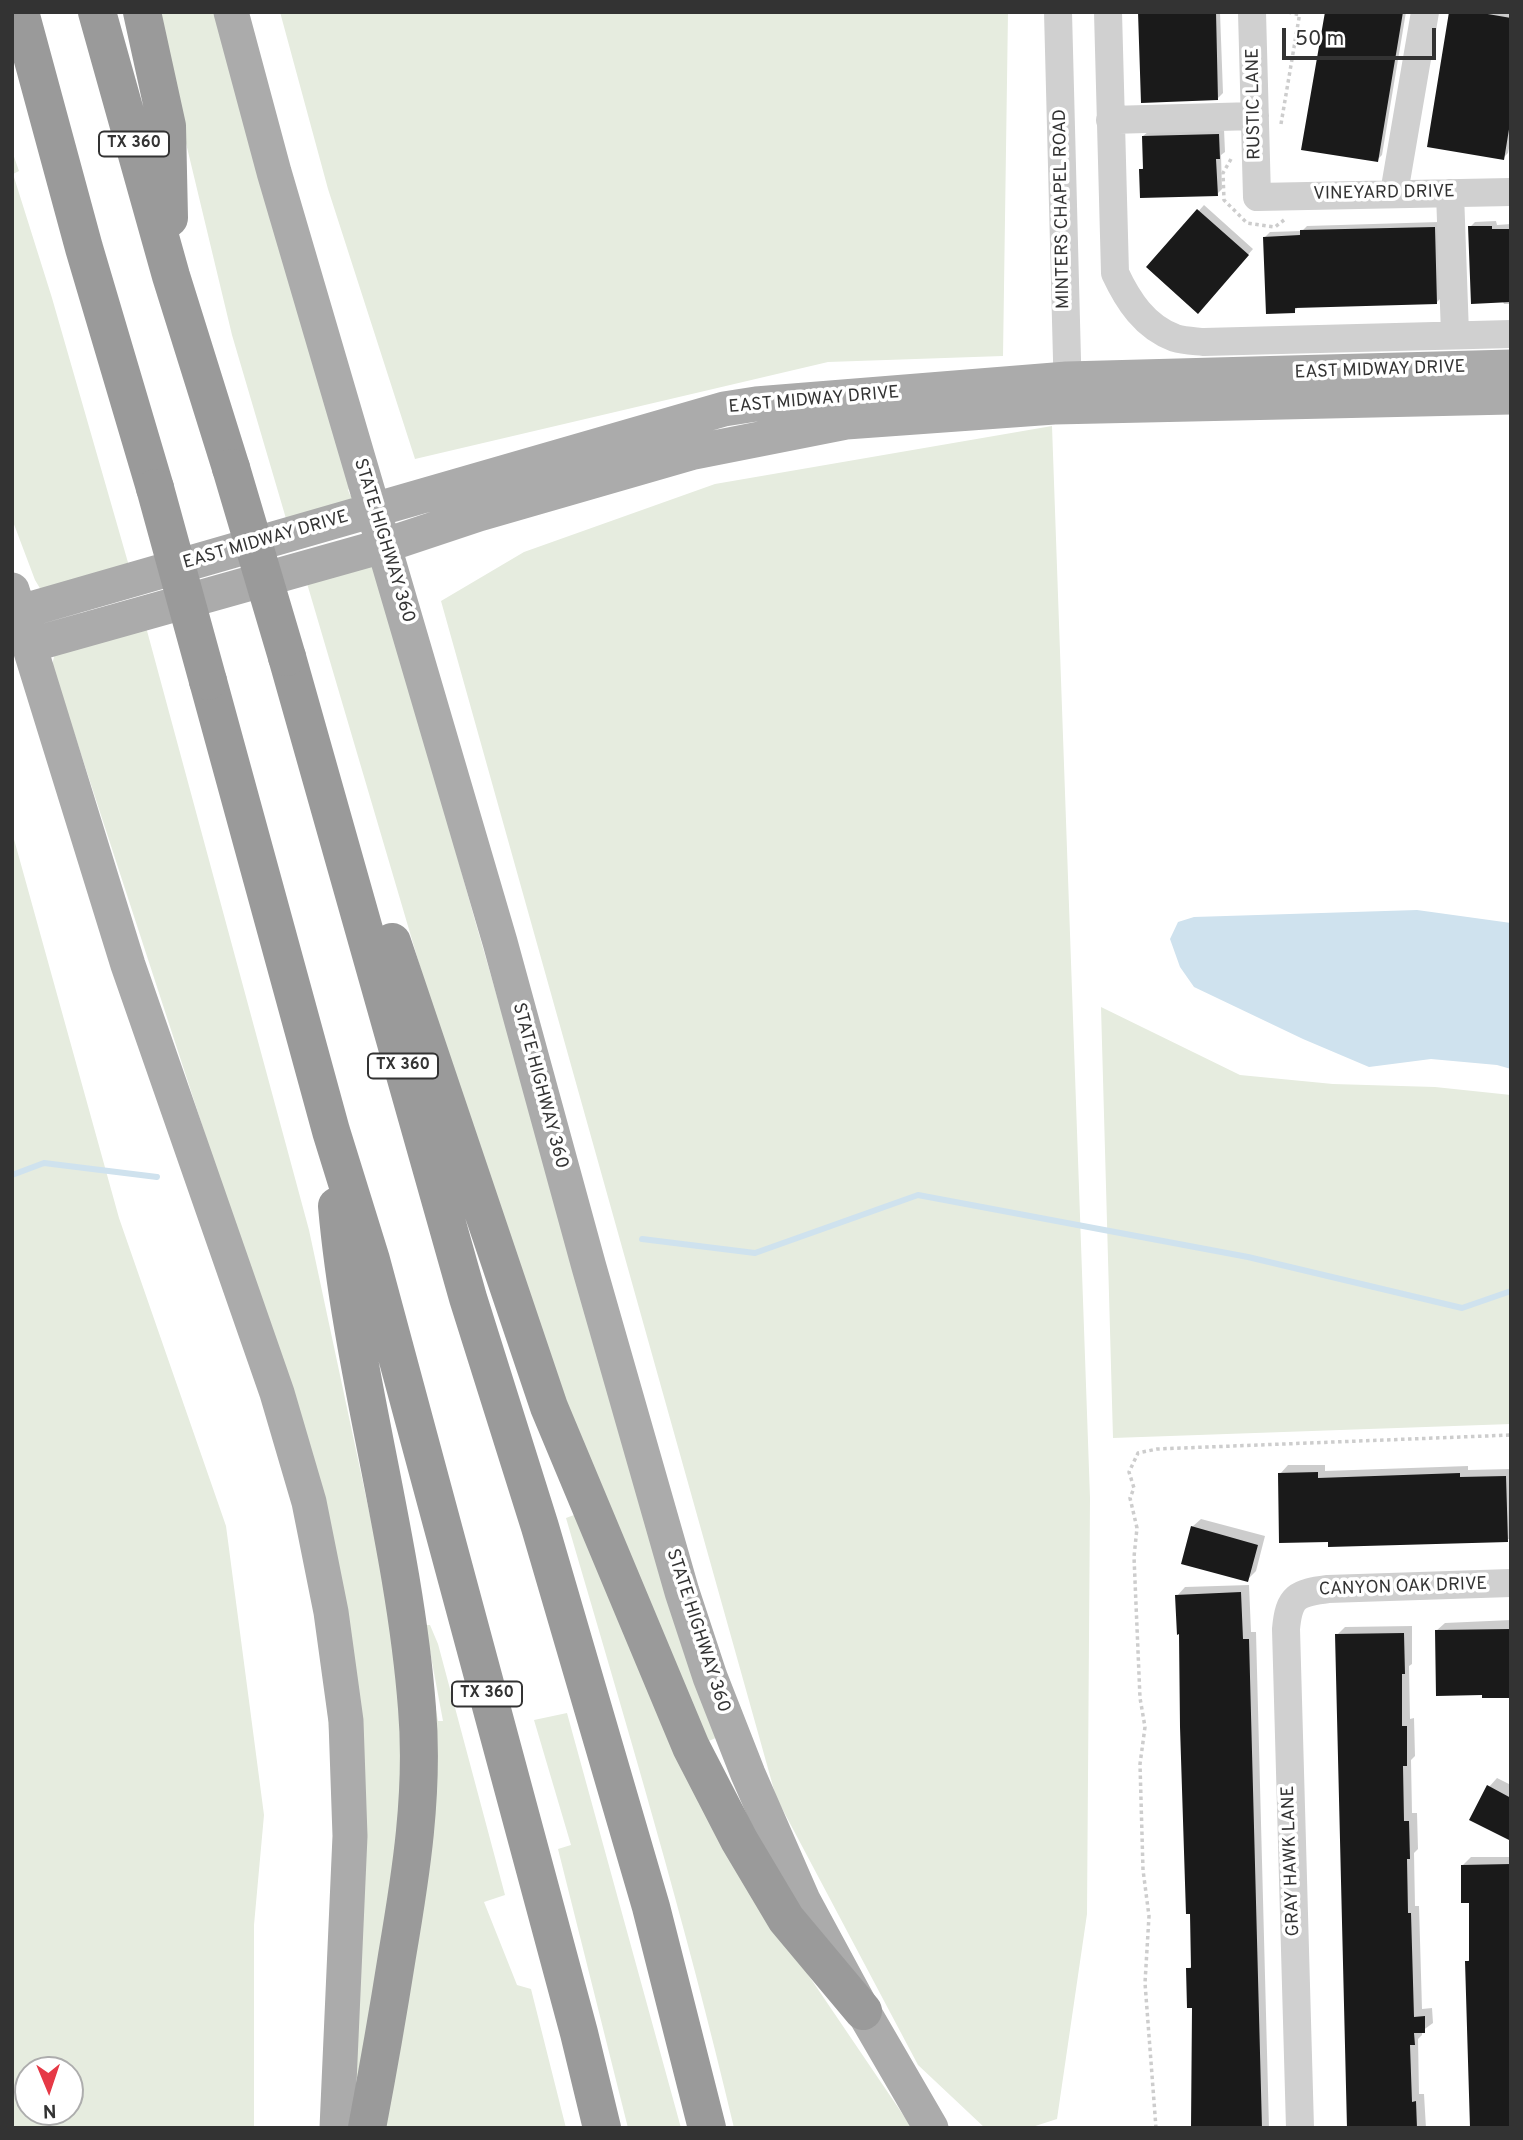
<!DOCTYPE html>
<html>
<head>
<meta charset="utf-8">
<style>
  body { margin:0 }
  #map { position:relative; width:1523px; height:2140px; overflow:hidden; background:#fff; font-family:Overpass,sans-serif }
  canvas { display:block }
  .frame { position:absolute; inset:0; border:14px solid #333; pointer-events:none }
  .north { position:absolute; left:14px; top:2056px; width:70px; height:70px; box-sizing:border-box; background:#fff; border:2px solid #adadad; border-radius:50%; rotate:178deg; font-size:19px; font-weight:700; line-height:28px; text-align:center; color:#333 }
  .north::after { content:''; display:block; margin:auto; width:24px; height:32px; background:#e63946; clip-path:polygon(50% 0,100% 100%,50% 72%,0 100%) }
  .scale { position:absolute; left:1282px; top:28px; width:154px; height:32px; box-sizing:border-box; border:4px solid #333; border-top:0; padding-left:9px; font-size:21px; line-height:24px; white-space:nowrap; color:#333; -webkit-text-stroke:5px #fff; paint-order:stroke }
</style>
</head>
<body>
<div id="map">
<canvas width="1523" height="2140"></canvas>
<div class="frame"></div>
<div class="north">N</div>
<div class="scale">50 m</div>
</div>
<script>
const ctx = document.querySelector('canvas').getContext('2d');
ctx.lineJoin = 'round';
function fill(path, color) { ctx.fillStyle = color; ctx.fill(path, 'evenodd'); }
function trace(path, color, width, dash) { ctx.strokeStyle = color; ctx.lineWidth = width; ctx.lineCap = dash ? 'butt' : 'round'; ctx.setLineDash(dash || []); ctx.stroke(path); }
function label(font, color, halo, rows, align = 'center') {
  ctx.font = font + ' Overpass,sans-serif'; ctx.lineWidth = 7; ctx.setLineDash([]); ctx.textBaseline = 'middle'; ctx.strokeStyle = halo; ctx.fillStyle = color; for (const [text, x, y, turn = 0] of rows) {
    ctx.save(); ctx.translate(x, y); ctx.rotate((+turn || 0) * Math.PI / 180); ctx.textAlign = isNaN(turn) ? turn : align; if (halo) ctx.strokeText(text, 0, 0); ctx.fillText(text, 0, 0); ctx.restore();
  }
}
const green = new Path2D(`
  M158,12H218L352,486L348,490L350,495L355,497L352,501L287,522L232,335L179,114Z
  M280,12H1008L1003,356L828,362L415,459L328,189Z
  M12,151L19,171L13,174L52,298L129,566L41,590L35,580L12,519Z
  M1052,426L1090,1498L1087,1914L1057,2119L1029,2128H985L918,2065L776,1797L441,601L524,552L715,484Z
  M370,563L379,576L474,917L676,1615L718,1737L704,1743L598,1494L446,1055L306,580Z
  M146,627L309,1230L375,1539L387,1579L407,1796L366,2079L354,2078L309,1453L52,665L55,653Z
  M12,832L119,1218L226,1526L264,1815L254,1925V2128H12ZM28,2070H70V2112H28Z
  M1101,1007L1240,1075L1333,1084L1435,1087L1511,1095V1424L1113,1438Z
  M582,1512L790,1948L912,2128H734C686,1923 625,1720 566,1518Z
  M425,1625H430L438,1644L505,1895L484,1902L517,1985L531,1989L566,2128H379L430,1677L438,1721H443Z
  M567,1713L681,2128H628L558,1849L571,1845L534,1720Z`);
const water = new Path2D(`
  M1417,910L1511,923V1069L1497,1065L1431,1059L1369,1067L1303,1039L1194,987L1180,967L1170,939L1178,922L1194,917Z`);
const shadow = new Path2D(`
  M1140,12H1220L1223,93L1217,99Z
  M1325,12H1406L1382,155L1377,160Z
  M1451,12H1511V138L1508,153L1503,158Z
  M1224,129L1225,152L1221,155L1222,189L1217,194L1141,170L1145,166L1143,136L1149,131Z
  M1204,205L1253,249L1203,306L1149,267Z
  M1496,221L1497,225L1511,224V304H1504L1470,227L1475,222Z
  M1439,222L1442,297L1437,302L1299,306L1294,311L1265,237L1270,232L1302,231L1307,226Z
  M1288,1465H1325V1471L1468,1466V1470L1511,1469V1539L1330,1545V1540L1280,1474Z
  M1201,1519L1265,1536L1256,1571L1247,1580L1192,1527Z
  M1249,1585L1251,1632H1256L1269,2128H1192L1193,2006L1188,1969L1193,1965L1181,1633L1177,1596L1185,1587Z
  M1511,1620V1696L1436,1631L1445,1623Z
  M1412,1626V1664L1409,1666L1410,1719L1414,1718L1415,1756L1411,1760L1412,1813H1417L1418,1849L1414,1853L1415,1906H1419L1422,2009L1432,2008L1433,2023L1422,2031V2035L1418,2039L1419,2094H1424L1426,2128H1348L1337,1635L1345,1627Z
  M1497,1778L1511,1785V1839L1489,1787Z
  M1471,1857H1511V2128L1467,1962L1471,1958V1901L1463,1865Z`);
const stream = new Path2D(`
  M12,1175L44,1163L157,1177
  M642,1239L755,1253L918,1195L1248,1257L1462,1308L1511,1291`);
const building = new Path2D(`
  M1138,12H1216L1218,100L1141,103Z
  M1325,12H1403L1378,162L1301,150Z
  M1449,12H1476L1511,18V117L1504,160L1427,147Z
  M1219,134L1220,159H1216L1218,196L1140,198L1139,169H1143L1142,136Z
  M1197,209L1249,255L1198,314L1146,267Z
  M1468,226H1492V229H1511V302L1471,304Z
  M1435,227L1437,304L1295,308V313L1266,314L1263,237L1300,235V230Z
  M1318,1472V1478L1460,1473V1477L1506,1476L1508,1542L1328,1547V1542L1279,1543L1278,1473Z
  M1191,1526L1258,1545L1248,1582L1181,1564Z
  M1241,1592L1243,1639H1249L1262,2128H1191L1192,2008H1187L1186,1968H1191L1190,1914H1186L1180,1727L1179,1634L1177,1635L1175,1595Z
  M1511,1629V1698H1482V1695L1436,1696L1435,1630Z
  M1404,1633L1405,1674H1402V1726H1407V1766H1403L1404,1821H1409L1410,1859H1407L1408,1913H1411L1414,2017L1425,2016V2033H1414L1415,2045H1410L1412,2102L1416,2101L1417,2128H1347L1335,1634Z
  M1487,1785L1511,1798V1841L1469,1820Z
  M1511,1864V2128H1470L1465,1961H1469V1903H1461V1865Z`);
const path = new Path2D(`
  M1288,12L1300,15
  M1281,124L1300,12
  M1231,159L1223,173L1224,200L1247,223L1275,227L1284,220
  M1156,2128L1145,1983L1149,1916L1143,1870L1140,1764L1145,1727L1140,1698L1134,1557L1137,1528L1130,1498L1134,1488L1129,1472L1138,1453L1157,1449L1511,1435`);
const minor = new Path2D(`
  M1058,12L1068,398
  M1108,12L1115,273C1128,301 1145,327 1175,338C1184,341 1195,341 1204,342L1511,334
  M1252,12L1257,197L1511,192
  M1110,120L1255,116
  M1394,193L1425,12
  M1450,193L1455,334
  M1300,2128L1286,1629C1289,1596 1297,1593 1328,1589L1511,1583`);
const major = new Path2D(`
  M231,12L274,172L500,942L589,1267L682,1592L710,1677L748,1774L803,1900L863,2011L931,2128
  M12,590L128,965L277,1393L309,1502L331,1612L346,1721L350,1836L337,2128
  M20,612L724,409L756,404L1067,379L1511,367
  M31,645L383,546L479,514L694,452L846,422L1054,407L1511,397`);
const highway = new Path2D(`
  M20,12L84,248L155,488
  M97,12L171,276L231,468
  M142,12L167,126L169,218
  M287,657L468,1298L540,1527L651,1907L707,2128
  M208,681L331,1131L371,1260L579,2033L602,2128
  M392,942L549,1407L691,1747L739,1840L786,1919L863,2011
  M337,1206C352,1375 404,1539 417,1708C424,1792 411,1874 397,1956C388,2013 378,2070 367,2128`);
const highwayBridge = new Path2D(`
  M231,468L287,657
  M155,488L208,681`);
const shields = [
  [134,144,70],
  [403,1066,70],
  [487,1694,70]
];
const shieldNames = [
  ["TX 360",134,144],
  ["TX 360",403,1066],
  ["TX 360",487,1694]
];
const streetNames = [
  ["RUSTIC LANE",1255,104,-91],
  ["VINEYARD DRIVE",1384,194,-1],
  ["MINTERS CHAPEL ROAD",1063,209,-91],
  ["EAST MIDWAY DRIVE",1380,371,-2],
  ["EAST MIDWAY DRIVE",814,401,-5],
  ["EAST MIDWAY DRIVE",266,541,-16],
  ["STATE HIGHWAY 360",383,541,73],
  ["STATE HIGHWAY 360",539,1086,75],
  ["CANYON OAK DRIVE",1403,1588,-2],
  ["STATE HIGHWAY 360",697,1631,72],
  ["GRAY HAWK LANE",1292,1861,-92]
];
fill(green, '#e6ecdf');
fill(water, '#cfe2ee');
fill(shadow, '#0003');
trace(stream, '#cfe2ee', 6);
fill(building, '#1a1a1a');
trace(path, '#cdcdcd', 3.5, [3.5, 3.5]);
trace(minor, '#d0d0d0', 28);
trace(major, '#ababab', 35);
trace(highway, '#9a9a9a', 38);
trace(highwayBridge, '#9a9a9a', 38);
for (const [x, y, w] of shields) { const box = new Path2D(); box.roundRect(x - w / 2, y - 12.5, w, 25, 5); ctx.fillStyle = '#fff'; ctx.fill(box); trace(box, '#333', 2); }
label('bold 16px', '#333', null, shieldNames);
label('18px', '#333', '#fff', streetNames);
</script>
</body>
</html>
